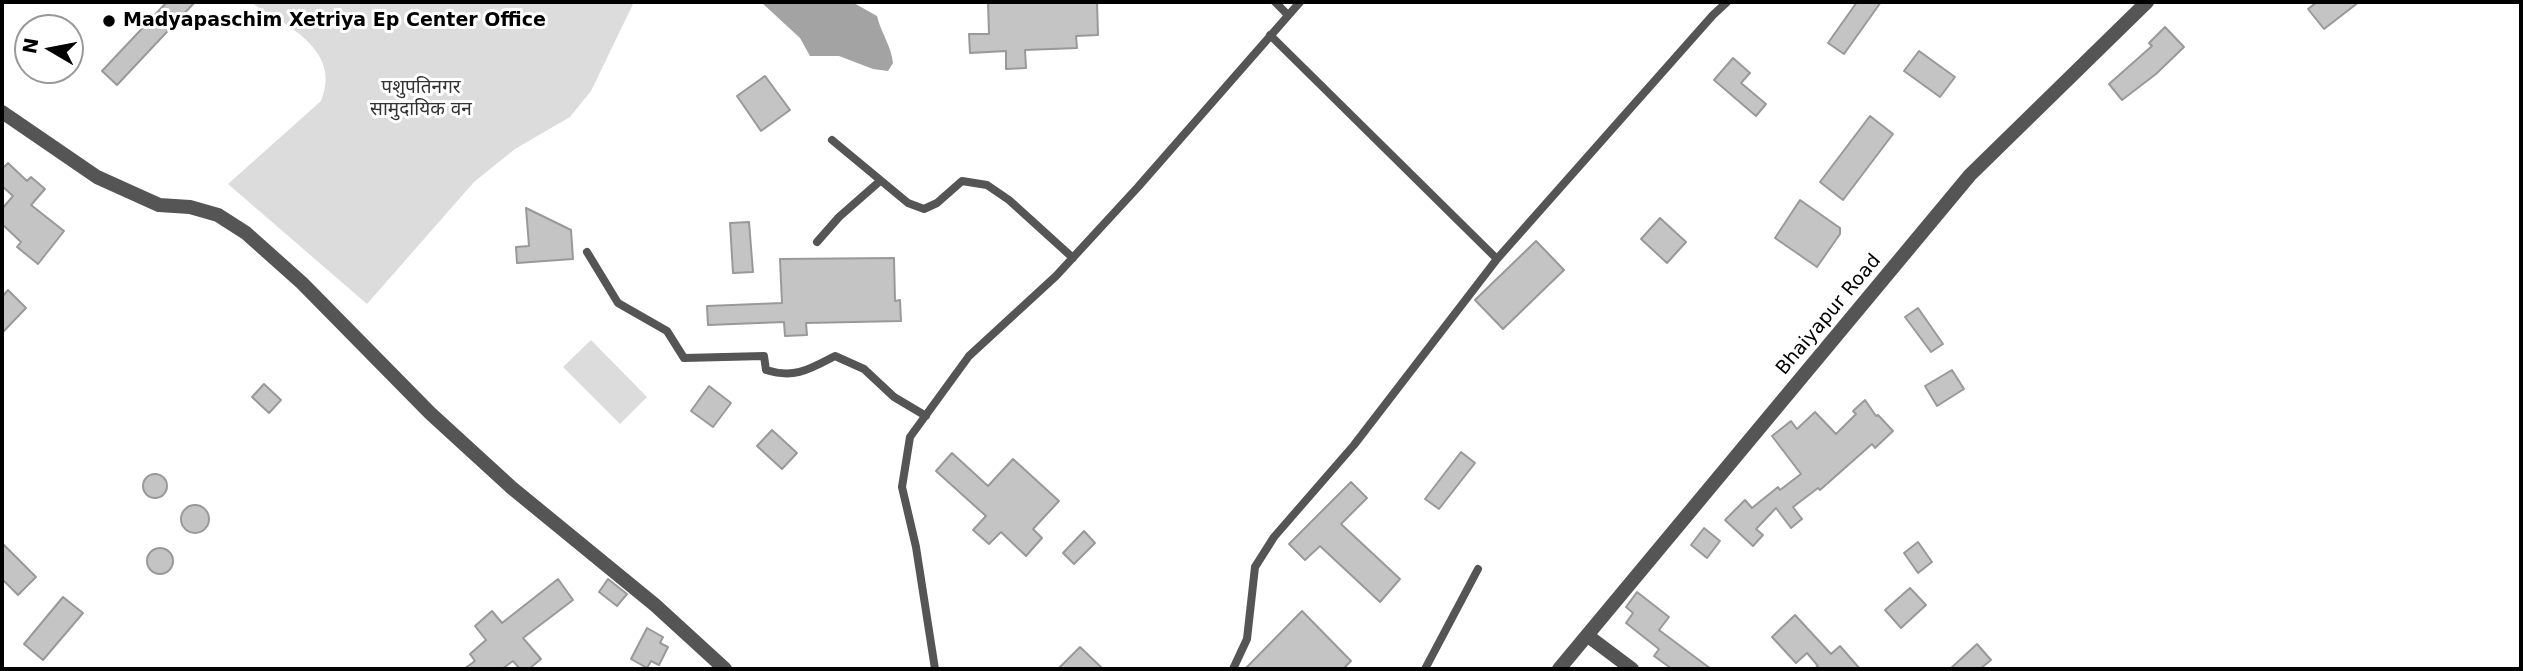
<!DOCTYPE html>
<html>
<head>
<meta charset="utf-8">
<style>
  body { margin:0 }
  #map { position:relative; width:2523px; height:671px; overflow:hidden; background:#fff; font-family:"DejaVu Sans",sans-serif }
  canvas { display:block }
  .frame { position:absolute; inset:0; border:4px solid #000; pointer-events:none }
  .north { position:absolute; left:14px; top:14px; width:70px; height:70px; box-sizing:border-box; background:#fff; border:2px solid #999; border-radius:50%; rotate:280deg; font-size:19px; font-weight:700; line-height:28px; text-align:center; color:#000 }
  .north::after { content:''; display:block; margin:auto; width:24px; height:32px; background:#000; clip-path:polygon(50% 0,100% 100%,50% 72%,0 100%) }
</style>
</head>
<body>
<div id="map">
<canvas width="2523" height="671"></canvas>
<div class="frame"></div>
<div class="north">N</div>
</div>
<script>
const ctx = document.querySelector('canvas').getContext('2d');
ctx.lineJoin = 'round';
function fill(path, color) { ctx.fillStyle = color; ctx.fill(path, 'evenodd'); }
function trace(path, color, width, dash) { ctx.strokeStyle = color; ctx.lineWidth = width; ctx.lineCap = dash ? 'butt' : 'round'; ctx.setLineDash(dash || []); ctx.stroke(path); }
function label(font, color, halo, rows, align = 'center') {
  ctx.font = font + ' "DejaVu Sans","Noto Sans Devanagari",sans-serif'; ctx.lineWidth = 6; ctx.setLineDash([]); ctx.textBaseline = 'middle'; ctx.strokeStyle = halo; ctx.fillStyle = color; for (const [text, x, y, turn = 0] of rows) {
    ctx.save(); ctx.translate(x, y); ctx.rotate((+turn || 0) * Math.PI / 180); ctx.textAlign = isNaN(turn) ? turn : align; if (halo) ctx.strokeText(text, 0, 0); ctx.fillText(text, 0, 0); ctx.restore();
  }
}
const green = new Path2D(`
  M250,2H634L591,91L570,117L515,149L474,182L367,304L228,184L321,101C343,49 284,24 250,2Z
  M591,340L647,397L620,424L563,367Z`);
const water = new Path2D(`
  M761,2H852L877,16C881,33 891,45 893,63L888,71L873,69L839,56H810L800,38Z`);
const building = new Path2D(`
  M167,2H195L117,85L102,71Z
  M988,2L1097,3L1098,35L1076,36L1077,48L1025,50L1026,68L1006,69V51L970,53L969,34H989Z
  M1857,2H1881L1844,54L1828,43Z
  M2317,2H2359L2324,29L2308,9Z
  M2165,27L2184,47L2156,74L2122,100L2109,84L2152,46L2149,43Z
  M1919,51L1955,77L1940,97L1904,71Z
  M1733,58L1750,73L1741,83L1766,104L1756,116L1714,80Z
  M765,76L790,110L761,131L737,96Z
  M1870,116L1893,134L1843,200L1820,182Z
  M8,163L27,181L31,177L45,189L31,205L64,231L38,264L17,247L21,242L2,224V209L13,196L2,186V169Z
  M1800,200L1840,228V234L1817,267L1775,238Z
  M526,208L571,230L573,259L517,263L516,247L529,246Z
  M1660,218L1686,242L1667,263L1641,239Z
  M749,222L753,272L733,273L730,223Z
  M1536,241L1564,270L1503,329L1475,300Z
  M894,258L895,301L900,300L901,321L806,323L807,335L785,336L784,322L708,325L707,306L782,303L780,259Z
  M8,290L26,308L2,333V297Z
  M1918,308L1943,344L1931,352L1905,317Z
  M1952,370L1964,389L1937,406L1925,386Z
  M264,384L281,400L269,413L252,397Z
  M709,386L731,403L713,427L691,411Z
  M1865,400L1876,416L1878,415L1893,431L1875,448L1872,444L1820,490L1818,488L1793,507L1802,519L1791,528L1776,508L1756,529L1763,535L1753,546L1725,520L1745,500L1752,508L1778,487L1780,490L1801,474L1772,436L1791,421L1797,429L1815,412L1836,434L1856,414L1853,411Z
  M772,430L797,453L782,469L757,446Z
  M1461,452L1475,463L1439,509L1425,499Z
  M952,453L988,486L1013,459L1059,501L1033,529L1042,538L1026,556L1001,532L989,544L973,530L986,516L936,471Z
  M143 486a12 12 0 1 1 24 0a12 12 0 1 1-24 0Z
  M1351,482L1367,498L1341,524L1400,579L1380,602L1320,546L1305,560L1289,544Z
  M181 519a14 14 0 1 1 28 0a14 14 0 1 1-28 0Z
  M1704,528L1720,541L1707,558L1691,545Z
  M1084,531L1095,543L1074,564L1063,553Z
  M1918,542L1932,562L1918,573L1904,553Z
  M2,543L36,577L18,595L2,579Z
  M147 561a13 13 0 1 1 26 0a13 13 0 1 1-26 0Z
  M558,579L573,600L523,638L541,659L529,669H520L513,661L502,669H464L475,661L470,654L486,640L475,626L492,611L502,623Z
  M608,579L627,594L617,606L599,592Z
  M1910,588L1926,605L1901,628L1885,610Z
  M1637,592L1669,617L1659,630L1711,669H1672L1654,656L1659,649L1626,623L1633,613L1626,607Z
  M63,597L83,613L43,660L24,644Z
  M1302,611L1351,661L1343,669H1245Z
  M1795,615L1831,654L1840,646L1860,669H1814L1818,666L1807,653L1796,663L1772,637Z
  M647,628L663,637L660,643L668,647L659,665L651,661L647,668L631,659Z
  M1977,644L1991,660L1980,669H1950Z
  M1080,647L1103,669H1058Z`);
const lane = new Path2D(`
  M1275,2L1288,15
  M1270,35L1497,259L1713,15L1727,2
  M832,140L908,203L924,209L937,203L962,181L987,185L1009,200L1073,258
  M817,242L839,217L880,181
  M587,252L618,303L667,331L684,358L764,356L766,370C795,379 810,369 835,356L864,369L894,397L926,416
  M935,669L916,547L902,487L910,437L969,356L1056,276L1138,187L1300,2
  M1233,669L1247,639L1255,567L1274,537L1354,445L1497,259
  M1425,669L1478,569`);
const street = new Path2D(`
  M2,112L97,177L159,205L190,207L218,215L246,233L302,283L430,413L512,488L655,605L725,669
  M1588,636L1632,669
  M1559,669L1970,175L2147,2`);
const markers = [
  [109,21,7,"#000"]
];
const poiNames = [
  ["Madyapaschim Xetriya Ep Center Office",123,21]
];
const parkNames = [
  ["पशुपतिनगर",421,88],
  ["सामुदायिक वन",421,110]
];
const streetNames = [
  ["Bhaiyapur Road",1829,315,-50]
];
fill(green, '#dcdcdc');
fill(water, '#a3a3a3');
fill(building, '#c4c4c4');
trace(building, '#999', 2);
trace(lane, '#555', 8);
trace(street, '#555', 14);
for (const [x, y, r, color] of markers) { const dot = new Path2D(); dot.arc(x, y, r, 0, 2 * Math.PI); ctx.fillStyle = color; ctx.fill(dot); trace(dot, '#fff', 2.5); }
label('bold 19px', '#000', '#fff', poiNames, 'left');
label('19px', '#333', '#fff', parkNames);
label('19px', '#000', '#fff', streetNames);
</script>
</body>
</html>
